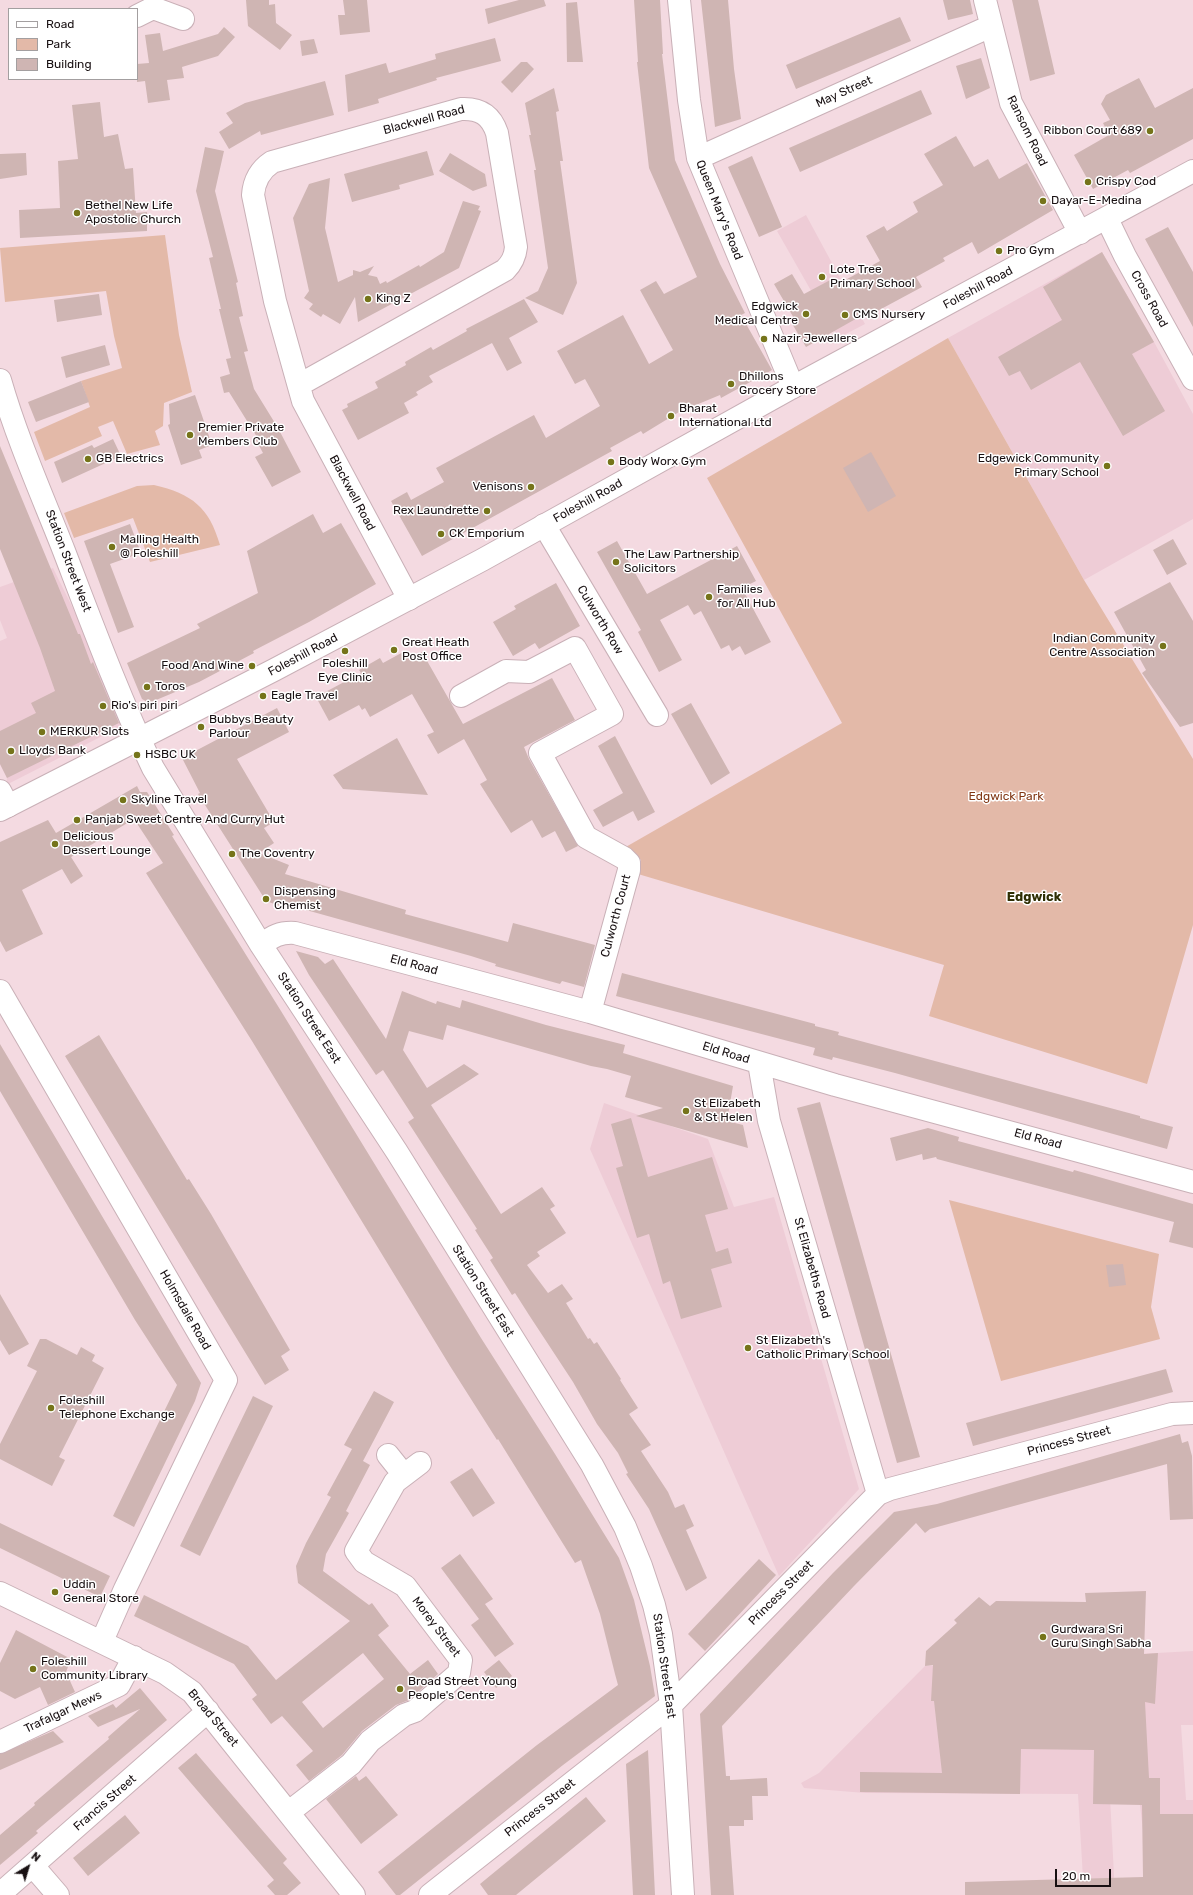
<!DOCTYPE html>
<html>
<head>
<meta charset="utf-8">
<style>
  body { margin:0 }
  #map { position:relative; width:1193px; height:1895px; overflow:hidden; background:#f4dae1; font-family:Rubik,sans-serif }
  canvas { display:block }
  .legend { position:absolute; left:8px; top:8px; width:130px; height:72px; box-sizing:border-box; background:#fff; border:1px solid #a39fa0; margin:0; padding:5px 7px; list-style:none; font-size:12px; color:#181012 }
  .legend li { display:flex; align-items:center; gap:8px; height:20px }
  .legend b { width:20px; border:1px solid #a39fa0 }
  .north { position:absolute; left:8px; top:1847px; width:40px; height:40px; -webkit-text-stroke:3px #fff; paint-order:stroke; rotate:38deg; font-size:11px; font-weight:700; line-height:16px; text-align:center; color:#181012 }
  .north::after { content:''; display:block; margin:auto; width:14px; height:18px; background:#181012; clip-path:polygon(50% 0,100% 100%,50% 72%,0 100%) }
  .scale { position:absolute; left:1055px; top:1869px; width:56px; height:18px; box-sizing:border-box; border:2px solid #181012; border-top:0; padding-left:5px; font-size:12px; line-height:14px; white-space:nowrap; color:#181012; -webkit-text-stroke:3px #fff; paint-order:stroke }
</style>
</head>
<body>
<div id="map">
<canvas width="1193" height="1895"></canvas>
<ul class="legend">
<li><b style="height:5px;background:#fff"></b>Road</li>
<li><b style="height:11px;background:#e3b9a8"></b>Park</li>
<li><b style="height:11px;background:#cfb5b3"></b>Building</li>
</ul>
<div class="north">N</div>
<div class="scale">20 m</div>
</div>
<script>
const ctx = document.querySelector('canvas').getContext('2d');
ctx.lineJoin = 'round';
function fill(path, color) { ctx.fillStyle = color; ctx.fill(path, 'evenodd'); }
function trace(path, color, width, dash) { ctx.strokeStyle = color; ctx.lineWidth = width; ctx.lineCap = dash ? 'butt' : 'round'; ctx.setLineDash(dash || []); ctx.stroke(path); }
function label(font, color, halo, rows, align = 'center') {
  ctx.font = font + ' Rubik,sans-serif'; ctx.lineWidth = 3; ctx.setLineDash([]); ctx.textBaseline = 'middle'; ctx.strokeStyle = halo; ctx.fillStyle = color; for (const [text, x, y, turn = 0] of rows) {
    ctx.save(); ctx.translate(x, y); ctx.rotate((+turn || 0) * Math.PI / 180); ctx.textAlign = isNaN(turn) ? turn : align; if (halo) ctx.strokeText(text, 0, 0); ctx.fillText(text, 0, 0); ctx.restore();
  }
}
const built = new Path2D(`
  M806,215L865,324L838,338L777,231Z
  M1102,252L1154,342L1193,414V519L1084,580L948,338Z
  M53,568L95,653L122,726L6,785L7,778L0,764V641L7,638L0,620V587Z
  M604,1103L708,1139L734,1207L774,1197L859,1489L779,1576L590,1149Z
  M1193,1651V1725H1181L1186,1800H1193V1895L1143,1831L1139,1796L1110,1797L1115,1895H1084L1078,1794L865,1793L804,1788L801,1783L819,1773L925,1666Z`);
const green = new Path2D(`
  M165,235L179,335L192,392L164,403L163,426L155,431L160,445L127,454L113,421L98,427L102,436L45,461L34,432L90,407L81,381L122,368L114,336L106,291L5,302L0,248Z
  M948,338L1084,580L1193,759V925L1147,1084L929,1016L944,965L638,874L641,860L624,848L842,723L707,478Z
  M154,485C192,494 209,507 220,545L150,562L133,518L74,538L64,513L137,486Z
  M949,1200L1159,1254L1151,1307L1160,1339L1001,1381Z`);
const building = new Path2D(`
  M246,0H269V5L275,4L276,23L292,35L280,50L248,26Z
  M343,0H367L370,32L340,35L338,15H345Z
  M519,0H544L546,6L488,24L485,9Z
  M634,0H660L663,54H662L675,160L720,264L745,313L741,315L772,370L721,398L720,395L679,412L643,434L641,431L610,448L612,451L422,556L391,501L407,492L411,500L444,482L436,468L534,415L546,438L600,406L585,379L575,384L557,351L623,315L649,364L673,350L640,290L656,281L664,294L697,277L649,168L637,62H638Z
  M701,0H728L734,69L741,119L715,127Z
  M943,0H970L973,14L948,20Z
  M1012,0H1038L1055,74L1030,81Z
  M577,2L583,62H567L566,3Z
  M900,17L911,41L796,89L786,65Z
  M224,27L235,37L218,56L182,67L184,78L167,80L170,100L148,103L145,81L137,82V64L149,63L145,35L160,33L163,51L218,34Z
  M495,38L501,61L436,78L437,80L378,99L379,103L348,112L345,75L386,63L389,73L436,59L435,54Z
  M314,39L318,53L302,56L300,41Z
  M981,58L990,88L966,99L956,66Z
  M521,62H527L534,69L512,93L501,82Z
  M1139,78L1155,108L1193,88V139L1130,173L1128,170L1093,189L1074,155L1109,135L1103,123L1110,120L1101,104L1106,95Z
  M325,81L334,115L261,135L260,131L229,149L219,132L233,123L226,113L245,103Z
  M554,88L559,111L556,112L563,161H560L577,283L563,315L525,298L538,291L548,268L534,170H536L529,135H531L525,103Z
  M921,90L932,114L800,172L789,148Z
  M100,102L104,137L118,134L125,169L133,168L136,213L147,212V231L20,238L19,210L60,208L58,161L78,159L72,105Z
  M956,136L974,167L988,159L999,179L1027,163L1053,210L978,254L972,242L943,258L945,261L916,277L922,287L870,315L868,312L806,347L791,322L795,320L774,284L792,274L804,294L834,278L838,284L880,261L866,236L884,226L887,231L918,212L913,202L943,185L924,154Z
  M205,147L224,151L215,191L238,282L236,283L243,316L239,317L248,351L244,352L254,389L278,428L301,472L272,487L255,457L263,453L255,438L257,437L229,392L224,393L220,377L230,374L226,359L231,358L219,309H221L209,258L213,257L196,191Z
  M427,151L434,175L399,185L400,189L352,202L344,174Z
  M26,153L27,175L0,179V154Z
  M450,153L485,174L487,186L473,191L439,171Z
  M752,156L782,227L759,237L728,167Z
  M330,178L325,228L338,282L353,275V270L360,272L374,266L368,275L377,277L380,284L386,281L387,283L419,265L420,267L444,252L463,201L480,206L478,210L481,211L459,268L358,322L355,297L340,324L323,314L321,317L309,309L313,304L304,298L309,291L293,218L309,184Z
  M1168,227L1193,272V327L1145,239Z
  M1102,252L1154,342L1132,354L1165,411L1123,436L1080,362L1031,390L1020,371L1009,376L998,357L1062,320L1043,287Z
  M99,294L102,315L57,322L54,300Z
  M524,299L538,322L509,338L522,363L507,371L492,343L429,376L433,382L416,392L418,395L404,403L409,413L358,440L342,410L348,407L347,404L378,388L375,382L406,365L405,362L431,347L433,350L467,331L466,329Z
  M105,345L110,365L66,378L61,357Z
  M81,381L89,402L36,422L28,402Z
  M195,395L212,445L199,450L202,458L181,465L168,425L170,424L169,404Z
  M113,439L121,456L62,483L54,462L92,445L94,448Z
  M0,446L78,634H80L91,664L93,662L95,667L119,723L7,778L0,764V731L36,713L31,703L55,691L40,648L0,549Z
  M871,452L896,496L868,512L843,468Z
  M313,514L323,533L341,523L376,584L309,622L253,651L254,653L199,682L149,703L142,699L127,663L200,628L197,624L258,593L247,551Z
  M130,524L141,553L110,564L134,627L118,633L84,541Z
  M1173,539L1187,564L1167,575L1153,550Z
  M617,541L647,594L737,546L756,581L742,588L771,642L745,655L740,646L732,651L729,645L721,649L701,611L694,615L688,605L660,620L682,660L659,672L638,632L641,630L597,552Z
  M1170,582L1193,621V723L1180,727L1142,673L1146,670L1114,612Z
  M556,583L580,626L539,649L535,643L513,656L493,622L516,609L514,606Z
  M405,651L409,659L422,652L463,724L552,678L575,720L524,747L529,759L578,846L566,852L555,831L542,838L532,820L511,833L480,784L487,780L464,739L438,754L427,735L434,732L412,694L370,717L365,708L362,710L359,705L329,721L316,697L361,673L359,670L380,658L383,663Z
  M691,703L730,773L711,785L671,714Z
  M277,708L289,732L237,759L274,822L264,828L274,843L259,853L289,865L285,874L406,910L405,914L508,942L513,923L595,945L584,987L562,981L560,984L495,966L496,964L471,956L281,903L280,906L266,901L198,794L200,793L182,758Z
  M615,736L655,812L638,821L633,811L603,827L593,810L623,793L598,746Z
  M397,738L428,795L343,789L333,775Z
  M137,786L140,792H147L174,835L172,836L281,1011L481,1338L555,1454L619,1558L634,1600L650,1666L655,1696L563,1765L400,1895H396L378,1872L537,1745L618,1685L615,1674L600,1614L581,1560L575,1563L498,1439L497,1440L450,1366L252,1041L146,873L163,863L134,819L71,857L83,876L71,884L62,869L22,890L43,934L6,952L0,941V842L48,820L56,833Z
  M296,951L318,957L325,964L333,959L386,1039L402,991L436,1004L437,1001L460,1008L462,1000L546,1025L625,1045L623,1053L733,1086L727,1121L743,1125L748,1148L636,1116L663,1108L625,1097L631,1076L607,1069L591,1066L447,1025L443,1040L409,1031L403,1050L427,1088L464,1064L479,1074L431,1105L501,1214L542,1187L555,1206L550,1209L566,1233L537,1252L540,1256L527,1265L548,1293L562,1284L573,1299L566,1303L588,1339L590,1338L594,1344L597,1342L621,1379L620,1380L638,1408L629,1414L651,1445L641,1451L668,1492L675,1508L684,1504L694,1526L686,1530L707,1578L686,1591L649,1509L626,1474L628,1473L618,1453L597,1424L573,1382L529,1315L515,1293L512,1295L490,1260L493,1258L475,1230L477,1229L408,1122L414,1118L383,1070L376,1075L309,975Z
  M622,973L815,1024V1026L839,1032L838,1035L1140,1116V1118L1173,1127L1167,1149L895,1073L833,1057L832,1060L813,1055L815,1048L616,996Z
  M99,1035L187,1180L189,1179L211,1214L290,1350L281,1356L289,1370L265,1385L65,1056Z
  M0,1044L201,1383L195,1401L134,1527L113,1516L177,1385L135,1320L0,1091Z
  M820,1102L920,1457L897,1463L797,1108Z
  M631,1118L648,1177L712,1157L728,1209L705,1215L716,1252L728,1248L732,1263L711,1269L722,1307L681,1319L670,1281L663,1284L649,1234L637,1238L616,1168L623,1166L611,1124Z
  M928,1128L959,1137L958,1141L1073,1172L1074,1170L1092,1175L1193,1204V1248L1169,1242L1174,1222L937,1159L936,1157L923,1160L922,1154L896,1161L890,1138Z
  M1123,1264L1126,1285L1109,1287L1106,1265Z
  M0,1294L29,1344L9,1355L0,1340Z
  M40,1339H46L77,1355L81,1347L95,1355L92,1361L104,1368L59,1457L65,1460L52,1486L0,1459V1444L37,1371L27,1366Z
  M1166,1369L1173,1392L973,1446L966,1423Z
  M374,1391L394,1402L363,1461L370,1465L346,1511L349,1513L326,1554L323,1571L369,1605L372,1603L389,1626L378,1635L410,1674L428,1660L438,1674L409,1700L396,1705L362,1731L342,1755L309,1781L296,1765L313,1751L282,1716L271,1724L252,1699L257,1695L234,1664L134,1616L144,1595L248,1646L276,1680L350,1621L298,1583L296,1566L306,1543L331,1497L327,1495L352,1449L344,1445ZM363,1653L384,1679L323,1728L302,1702Z
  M253,1396L273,1406L200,1556L180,1546Z
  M1180,1434L1182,1443L1188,1441L1192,1456L1193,1519L1170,1520L1167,1464L930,1529L925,1533L916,1523L854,1586L722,1726L726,1776H730V1780L767,1778L768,1796H752L753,1820H744V1826H729L734,1895H711L700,1714L833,1573L894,1512L937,1504Z
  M472,1468L495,1503L473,1517L450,1482Z
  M0,1523L110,1576L100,1597L0,1548Z
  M460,1554L493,1599L485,1604L514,1644L495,1657L471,1625L479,1619L441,1568Z
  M759,1559L776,1575L705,1651L688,1634Z
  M1146,1591L1144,1654L1158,1653L1155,1704L1145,1702L1149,1778H1160V1814H1193V1895H965V1882L1143,1877L1142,1805L1093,1804L1094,1750L1021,1749L1020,1794L860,1792V1772L942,1773L934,1701H931L933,1665L925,1666L926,1651L957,1623L954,1620L979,1597L990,1606L996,1601L1086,1602L1085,1593Z
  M16,1630L71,1659L66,1672L75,1692L48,1705L40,1687L15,1699L0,1691V1663Z
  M499,1660L512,1676L496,1688L484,1672Z
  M140,1688L167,1720L36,1831L38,1833L0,1865V1835L35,1805L34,1803L109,1739L108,1737L140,1709L98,1727L88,1716L113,1704L116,1708Z
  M53,1731L64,1742L0,1770V1754Z
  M648,1750L655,1895H633L626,1764Z
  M196,1753L287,1859L283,1863L301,1883L287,1895H275L267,1886L274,1880L178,1768Z
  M356,1776L359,1781L366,1776L398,1815L361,1844L326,1799Z
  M586,1797L606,1821L516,1895H488L480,1884Z
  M125,1815L140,1833L88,1876L73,1858Z`);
const minor = new Path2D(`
  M679,0L689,100L698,158L793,387
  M985,0L1011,103L1080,233
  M137,16L153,8L183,19
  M698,158L991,26
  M1107,219L1125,256L1193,379
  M0,380C17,439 42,495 64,551C92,624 119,697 153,768L261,945L397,1152L592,1465L625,1527L641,1566L654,1605L661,1634L671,1705L683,1895
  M299,385L505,270C512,263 515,257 516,247L497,133C491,115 480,108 461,109L272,162C260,170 254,181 253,195L275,301L303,401L409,599
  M544,525L657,715
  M461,696L506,671L529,672L575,648L612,714L540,753L586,837L624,858L629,863V870L590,1012
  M0,791L8,806
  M261,945C273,936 280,932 295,933L590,1012L835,1085L1193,1182
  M0,991L226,1380L125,1589L102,1641
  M759,1063L769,1121L878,1494
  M388,1455L404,1475
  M0,1593L165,1673L192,1692L354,1895
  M0,1742L119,1685L134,1657
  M289,1812L351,1764L370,1741L404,1715L415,1711L459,1673L461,1660L405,1586L364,1562L356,1551L395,1482L420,1463
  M33,1866L58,1895
  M0,1894L208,1711
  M430,1895L671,1705L878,1494L890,1489L1172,1414L1193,1413`);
const major = new Path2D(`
  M0,810L274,670L482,560L793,387L1193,171`);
const markers = [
  [1150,131,4,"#75741a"],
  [1088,182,4,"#75741a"],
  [1043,201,4,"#75741a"],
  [77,213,4,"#75741a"],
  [999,251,4,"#75741a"],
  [822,277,4,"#75741a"],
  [368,299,4,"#75741a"],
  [806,314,4,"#75741a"],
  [845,315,4,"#75741a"],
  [764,339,4,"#75741a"],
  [731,384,4,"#75741a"],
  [671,416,4,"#75741a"],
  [190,435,4,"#75741a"],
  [88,459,4,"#75741a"],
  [611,462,4,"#75741a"],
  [1107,466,4,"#75741a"],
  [531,487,4,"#75741a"],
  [487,511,4,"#75741a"],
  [441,534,4,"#75741a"],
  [112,547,4,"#75741a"],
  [616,562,4,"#75741a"],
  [709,597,4,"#75741a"],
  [1163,646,4,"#75741a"],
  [394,650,4,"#75741a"],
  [345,651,4,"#75741a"],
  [252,666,4,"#75741a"],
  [147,687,4,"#75741a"],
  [263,696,4,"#75741a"],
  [103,706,4,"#75741a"],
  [201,727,4,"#75741a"],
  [42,732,4,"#75741a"],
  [11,751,4,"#75741a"],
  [137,755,4,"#75741a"],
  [123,800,4,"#75741a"],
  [77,820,4,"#75741a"],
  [55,844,4,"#75741a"],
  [232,854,4,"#75741a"],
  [266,899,4,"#75741a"],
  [686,1111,4,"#75741a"],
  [748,1348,4,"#75741a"],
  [51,1408,4,"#75741a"],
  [55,1592,4,"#75741a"],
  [1043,1637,4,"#75741a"],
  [33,1669,4,"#75741a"],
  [400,1689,4,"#75741a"]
];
const streetNames = [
  ["May Street",844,92,-24],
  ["Blackwell Road",424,120,-15],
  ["Ransom Road",1027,131,64],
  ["Queen Mary's Road",719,210,68],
  ["Foleshill Road",978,288,-28],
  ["Cross Road",1149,299,61],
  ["Blackwell Road",352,493,62],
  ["Foleshill Road",588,501,-29],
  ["Station Street West",68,561,69],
  ["Culworth Row",600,620,59],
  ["Foleshill Road",303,655,-28],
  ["Culworth Court",616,916,-75],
  ["Eld Road",414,965,15],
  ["Station Street East",309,1018,57],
  ["Eld Road",726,1053,17],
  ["Eld Road",1038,1139,15],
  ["St Elizabeths Road",812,1268,74],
  ["Station Street East",483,1291,58],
  ["Holmsdale Road",185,1310,60],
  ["Princess Street",1069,1441,-15],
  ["Princess Street",781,1593,-45],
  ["Morey Street",436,1627,53],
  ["Station Street East",664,1666,82],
  ["Trafalgar Mews",63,1712,-25],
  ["Broad Street",213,1718,50],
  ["Francis Street",105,1803,-41],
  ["Princess Street",540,1808,-38]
];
const poiNames = [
  ["Ribbon Court 689",1142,131,"right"],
  ["Crispy Cod",1096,182],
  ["Dayar-E-Medina",1051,201],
  ["Bethel New Life",85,206],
  ["Apostolic Church",85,220],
  ["Pro Gym",1007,251],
  ["Lote Tree",830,270],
  ["Primary School",830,284],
  ["King Z",376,299],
  ["Edgwick",798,307,"right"],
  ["Medical Centre",798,321,"right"],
  ["CMS Nursery",853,315],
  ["Nazir Jewellers",772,339],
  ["Dhillons",739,377],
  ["Grocery Store",739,391],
  ["Bharat",679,409],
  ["International Ltd",679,423],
  ["Premier Private",198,428],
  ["Members Club",198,442],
  ["GB Electrics",96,459],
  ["Edgewick Community",1099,459,"right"],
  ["Primary School",1099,473,"right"],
  ["Body Worx Gym",619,462],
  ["Venisons",523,487,"right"],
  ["Rex Laundrette",479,511,"right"],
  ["CK Emporium",449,534],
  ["Malling Health",120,540],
  ["@ Foleshill",120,554],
  ["The Law Partnership",624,555],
  ["Solicitors",624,569],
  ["Families",717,590],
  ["for All Hub",717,604],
  ["Indian Community",1155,639,"right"],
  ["Centre Association",1155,653,"right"],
  ["Great Heath",402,643],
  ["Post Office",402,657],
  ["Foleshill",345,664,"center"],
  ["Eye Clinic",345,678,"center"],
  ["Food And Wine",244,666,"right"],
  ["Toros",155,687],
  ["Eagle Travel",271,696],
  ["Rio's piri piri",111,706],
  ["Bubbys Beauty",209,720],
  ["Parlour",209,734],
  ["MERKUR Slots",50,732],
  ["Lloyds Bank",19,751],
  ["HSBC UK",145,755],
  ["Skyline Travel",131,800],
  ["Panjab Sweet Centre And Curry Hut",85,820],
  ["Delicious",63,837],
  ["Dessert Lounge",63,851],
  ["The Coventry",240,854],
  ["Dispensing",274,892],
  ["Chemist",274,906],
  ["St Elizabeth",694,1104],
  ["& St Helen",694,1118],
  ["St Elizabeth's",756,1341],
  ["Catholic Primary School",756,1355],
  ["Foleshill",59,1401],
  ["Telephone Exchange",59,1415],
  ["Uddin",63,1585],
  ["General Store",63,1599],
  ["Gurdwara Sri",1051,1630],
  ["Guru Singh Sabha",1051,1644],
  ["Foleshill",41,1662],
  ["Community Library",41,1676],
  ["Broad Street Young",408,1682],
  ["People's Centre",408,1696]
];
const parkNames = [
  ["Edgwick Park",1006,797]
];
const neighbourhoodNames = [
  ["Edgwick",1034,897]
];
fill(built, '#eeccd6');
fill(green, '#e3b9a8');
fill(building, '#cfb5b3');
trace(minor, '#c9b0b7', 24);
trace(major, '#c9b0b7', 24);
trace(minor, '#fff', 22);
trace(major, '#fff', 22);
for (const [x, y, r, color] of markers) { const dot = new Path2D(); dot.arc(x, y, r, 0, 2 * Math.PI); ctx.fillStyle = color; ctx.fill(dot); trace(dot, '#fff', 1.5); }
label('12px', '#181012', '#fff', streetNames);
label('12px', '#181012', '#fff', poiNames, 'left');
label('12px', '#813714', '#fff', parkNames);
label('bold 13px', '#2f2f04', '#fff', neighbourhoodNames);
</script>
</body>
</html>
